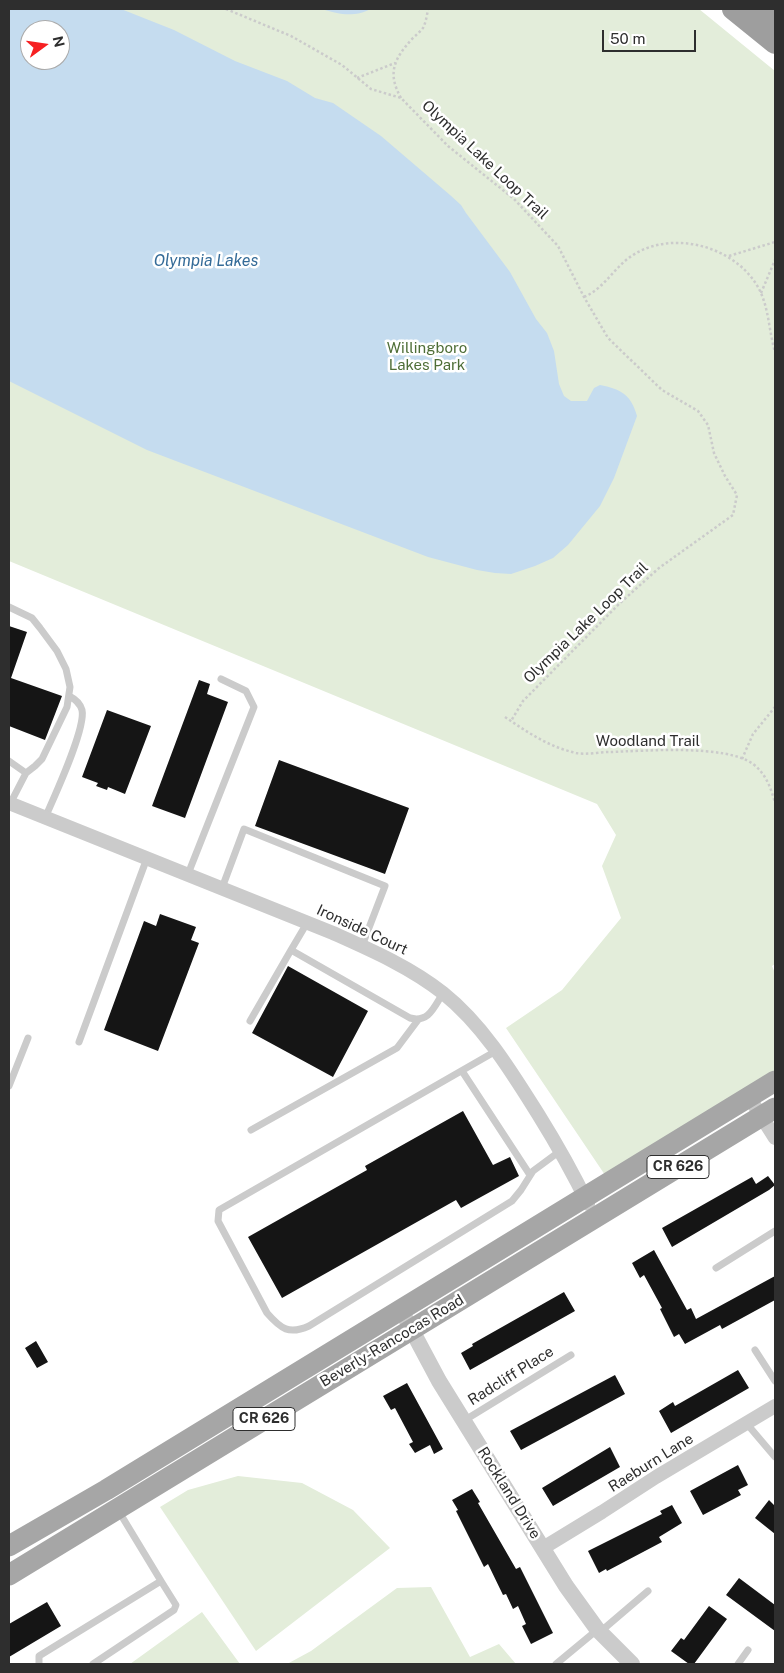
<!DOCTYPE html>
<html>
<head>
<meta charset="utf-8">
<style>
  body { margin:0 }
  #map { position:relative; width:784px; height:1673px; overflow:hidden; background:#fff; font-family:"Public Sans",sans-serif }
  canvas { display:block }
  .frame { position:absolute; inset:0; border:10px solid #2e2e2e; pointer-events:none }
  .north { position:absolute; left:20px; top:20px; width:50px; height:50px; box-sizing:border-box; background:#fff; border:1px solid #ababab; border-radius:50%; rotate:76deg; font-size:14px; font-weight:700; line-height:20px; text-align:center; color:#2e2e2e }
  .north::after { content:''; display:block; margin:auto; width:18px; height:22px; background:#f62022; clip-path:polygon(50% 0,100% 100%,50% 72%,0 100%) }
  .scale { position:absolute; left:602px; top:30px; width:94px; height:22px; box-sizing:border-box; border:2px solid #2e2e2e; border-top:0; padding-left:6px; font-size:15px; line-height:18px; white-space:nowrap; color:#2e2e2e; -webkit-text-stroke:4px #fff; paint-order:stroke }
</style>
</head>
<body>
<div id="map">
<canvas width="784" height="1673"></canvas>
<div class="frame"></div>
<div class="north">N</div>
<div class="scale">50 m</div>
</div>
<script>
const ctx = document.querySelector('canvas').getContext('2d');
ctx.lineJoin = 'round';
function fill(path, color) { ctx.fillStyle = color; ctx.fill(path, 'evenodd'); }
function trace(path, color, width, dash) { ctx.strokeStyle = color; ctx.lineWidth = width; ctx.lineCap = dash ? 'butt' : 'round'; ctx.setLineDash(dash || []); ctx.stroke(path); }
function label(font, color, halo, rows, align = 'center') {
  ctx.font = font + ' "Public Sans",sans-serif'; ctx.lineWidth = 5; ctx.setLineDash([]); ctx.textBaseline = 'middle'; ctx.strokeStyle = halo; ctx.fillStyle = color; for (const [text, x, y, turn = 0] of rows) {
    ctx.save(); ctx.translate(x, y); ctx.rotate((+turn || 0) * Math.PI / 180); ctx.textAlign = isNaN(turn) ? turn : align; if (halo) ctx.strokeText(text, 0, 0); ctx.fillText(text, 0, 0); ctx.restore();
  }
}
const green = new Path2D(`
  M9,9H699L775,71V964L772,966L775,973V1073L605,1175L506,1028L562,990L621,918L602,866L616,835L597,804L9,561ZM30,30H60V60H30Z
  M238,1476L302,1483L353,1510L390,1548L256,1651L160,1507L188,1490Z
  M431,1587L470,1657L499,1644L516,1664H287L311,1651L397,1588Z
  M202,1612L240,1664H130Z`);
const water = new Path2D(`
  M9,9H121L174,30L235,61L287,81L315,98L333,103L381,136L450,195L461,205L466,213L510,272L536,319L547,333L554,351L559,384L564,396L571,401H587L594,388L600,385C620,389 631,394 637,416L614,478L600,506L568,545L553,558L535,566L511,574L495,573L477,570L428,557L147,450L9,381ZM30,30H60V60H30Z
  M321,9H371C352,18 340,14 321,9Z`);
const building = new Path2D(`
  M9,626L27,632L11,678L62,696L45,740L9,726Z
  M199,680L210,684L207,694L228,702L185,818L152,806Z
  M107,710L151,726L125,794L108,787L107,790L96,786L98,783L82,777Z
  M279,760L409,808L385,874L255,826Z
  M160,914L196,927L191,940L199,943L158,1051L104,1030L144,921L156,926Z
  M288,966L368,1011L333,1077L252,1033Z
  M463,1111L493,1165L510,1157L519,1176L461,1208L456,1200L282,1298L248,1237L367,1170L365,1166Z
  M768,1176L775,1185L769,1190L672,1247L662,1228L752,1177L756,1184Z
  M654,1250L687,1310L691,1308L696,1319L775,1276V1300L722,1329L720,1325L685,1344L679,1334L674,1337L660,1309L662,1308L644,1275L640,1278L632,1263Z
  M564,1292L575,1311L470,1370L461,1353L473,1346L472,1344Z
  M36,1341L48,1362L37,1368L25,1348Z
  M738,1370L749,1388L671,1433L659,1411L673,1402L675,1406Z
  M615,1375L625,1394L521,1450L510,1431Z
  M407,1383L443,1449L434,1454L430,1445L415,1453L409,1444L413,1442L395,1408L391,1410L383,1396Z
  M610,1447L620,1467L553,1506L542,1488Z
  M738,1465L748,1485L738,1490L741,1495L703,1515L690,1491Z
  M472,1489L480,1502L478,1503L516,1569L520,1567L553,1633L531,1644L522,1626L526,1624L518,1606L513,1609L506,1594L503,1595L488,1564L484,1567L456,1511L458,1510L452,1500Z
  M769,1500L775,1506V1534L755,1518Z
  M672,1505L682,1523L659,1537L662,1542L607,1571L606,1569L599,1573L588,1551L662,1514L660,1511Z
  M739,1578L775,1605V1631L726,1595Z
  M47,1602L61,1626L9,1657V1624Z
  M709,1606L727,1619L694,1664H689L671,1651L681,1638L684,1640Z`);
const path = new Path2D(`
  M226,9L291,36L342,65L371,89L401,98L448,146L514,199L558,246L584,297L608,338L662,390L698,411L708,425L714,453L725,476L737,495L733,515L659,568L619,604L523,701L511,721
  M357,78L395,63
  M401,98C387,73 394,59 412,39C416,35 420,32 423,28C426,22 427,15 428,9
  M729,256L775,242
  M761,293L775,260
  M584,297C605,288 614,267 633,255C674,229 737,247 759,289C769,308 769,332 775,352
  M505,717C527,732 549,747 576,753C586,755 599,752 610,752C644,751 726,744 753,764C766,774 771,788 775,803
  M742,759L753,734L775,707`);
const service = new Path2D(`
  M9,607L32,618L40,628L57,651L66,669L70,687L67,707L42,759L35,766L26,773L10,804
  M9,761L26,773
  M45,818C54,797 86,729 82,710C80,703 75,699 69,696
  M188,874L254,707L246,691L221,679
  M222,888L244,829L385,886L362,946
  M307,923L291,950L410,1018C429,1023 434,1007 443,993
  M250,1021L291,950
  M79,1042L147,858
  M496,1051L219,1210L218,1221L267,1313C281,1329 289,1335 309,1326L512,1201L521,1190L533,1171L560,1151
  M462,1071L530,1175
  M9,1086L28,1038
  M251,1130L397,1048L418,1020
  M716,1268L775,1231
  M755,1350L775,1381
  M465,1420L571,1355
  M747,1424L775,1457
  M600,1632L648,1591
  M39,1664V1656L161,1581L118,1510
  M93,1664L174,1610L176,1605L161,1581
  M556,1664L597,1630
  M738,1664L748,1650`);
const minor = new Path2D(`
  M9,803L333,933C371,950 410,967 443,993C483,1025 511,1071 538,1114C556,1143 573,1173 588,1204
  M749,1097L775,1138
  M543,1548L602,1512L656,1477L775,1406`);
const tertiary = new Path2D(`
  M407,1321L439,1381L566,1586L597,1629L632,1664`);
const primary = new Path2D(`
  M9,1546L106,1490L775,1081
  M9,1575L775,1108`);
const trunk = new Path2D(`
  M733,9L775,43
  M762,9L775,19`);
const shields = [
  [678,1167,62],
  [264,1419,62]
];
const shieldNames = [
  ["CR 626",678,1167],
  ["CR 626",264,1419]
];
const streetNames = [
  ["Olympia Lake Loop Trail",485,160,43],
  ["Olympia Lake Loop Trail",586,623,-44],
  ["Woodland Trail",648,741],
  ["Ironside Court",362,930,25],
  ["Beverly-Rancocas Road",392,1341,-31],
  ["Radcliff Place",511,1376,-32],
  ["Raeburn Lane",651,1463,-32],
  ["Rockland Drive",509,1493,58]
];
const parkNames = [
  ["Willingboro",427,348],
  ["Lakes Park",427,365]
];
const waterNames = [
  ["Olympia Lakes",206,261]
];
fill(green, '#e3edda');
fill(water, '#c5dcef');
fill(building, '#151515');
trace(path, '#cbcbcb', 2.5, [2.5, 2.5]);
trace(service, '#cbcbcb', 7);
trace(minor, '#cbcbcb', 14);
trace(tertiary, '#cbcbcb', 16);
trace(primary, '#a6a6a6', 21);
trace(trunk, '#9e9e9e', 22);
for (const [x, y, w] of shields) { const box = new Path2D(); box.roundRect(x - w / 2, y - 11.5, w, 23, 4); ctx.fillStyle = '#fff'; ctx.fill(box); trace(box, '#2e2e2e', 1); }
label('bold 14px', '#2e2e2e', null, shieldNames);
label('15px', '#2e2e2e', '#fff', streetNames);
label('15px', '#4e6e37', '#fff', parkNames);
label('italic 16px', '#346b98', '#fff', waterNames);
</script>
</body>
</html>
